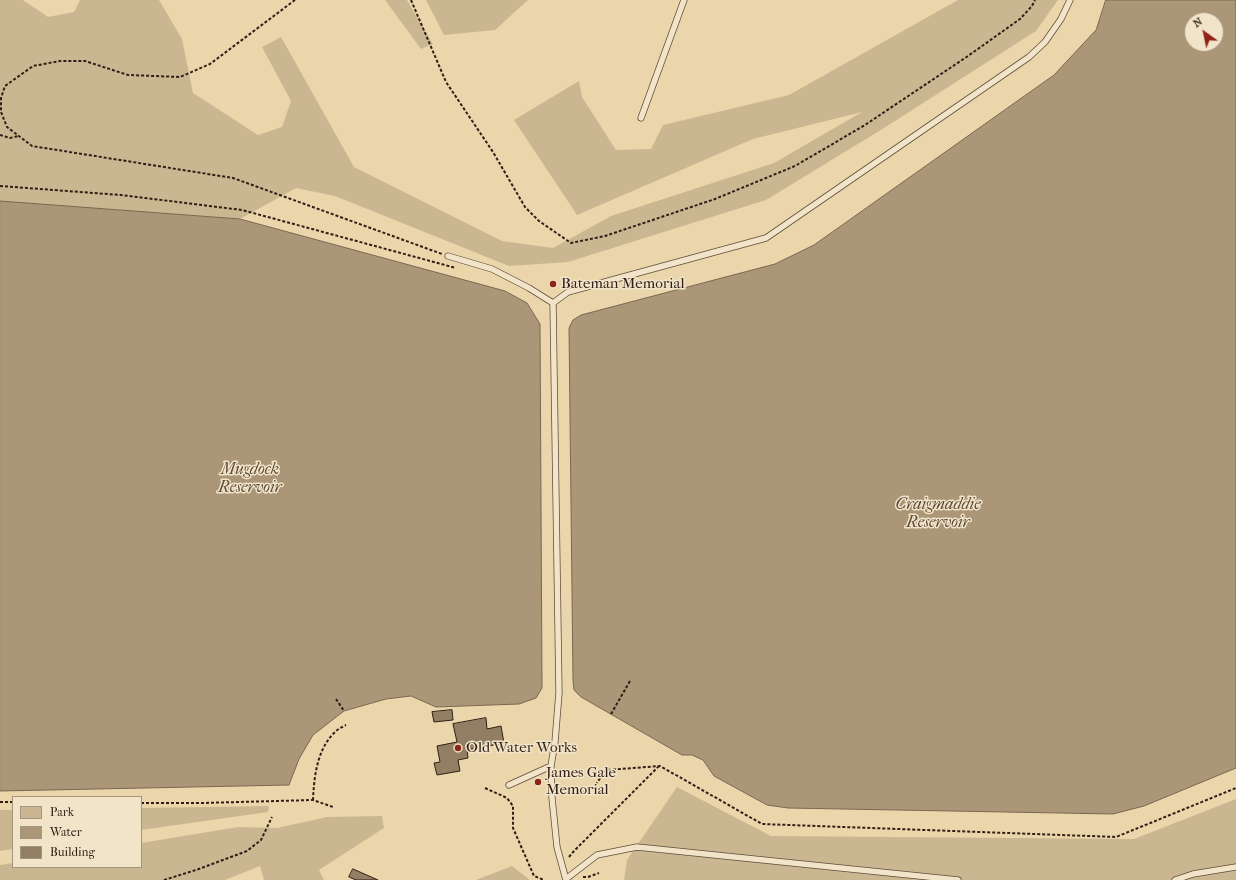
<!DOCTYPE html>
<html>
<head>
<meta charset="utf-8">
<style>
  body { margin:0 }
  #map { position:relative; width:1236px; height:880px; overflow:hidden; background:#ead6aa; font-family:"IM FELL French Canon",serif }
  canvas { display:block }
  .legend { position:absolute; left:12px; top:796px; width:130px; height:72px; box-sizing:border-box; background:#f1e4c8; border:1px solid #a49581; margin:0; padding:5px 7px; list-style:none; font-size:12px; color:#301e16 }
  .legend li { display:flex; align-items:center; gap:8px; height:20px }
  .legend b { width:20px; border:1px solid #a49581 }
  .north { position:absolute; left:1184px; top:12px; width:40px; height:40px; box-sizing:border-box; background:#f1e4c8; border:1px solid #a49581; border-radius:50%; rotate:327deg; font-size:11px; font-weight:700; line-height:16px; text-align:center; color:#301e16 }
  .north::after { content:''; display:block; margin:auto; width:14px; height:18px; background:#8f2418; clip-path:polygon(50% 0,100% 100%,50% 72%,0 100%) }
</style>
</head>
<body>
<div id="map">
<canvas width="1236" height="880"></canvas>
<ul class="legend">
<li><b style="height:11px;background:#cab791"></b>Park</li>
<li><b style="height:11px;background:#ab9778"></b>Water</li>
<li><b style="height:11px;background:#917e63"></b>Building</li>
</ul>
<div class="north">N</div>
</div>
<script>
const ctx = document.querySelector('canvas').getContext('2d');
ctx.lineJoin = 'round';
function fill(path, color) { ctx.fillStyle = color; ctx.fill(path, 'evenodd'); }
function trace(path, color, width, dash) { ctx.strokeStyle = color; ctx.lineWidth = width; ctx.lineCap = dash ? 'butt' : 'round'; ctx.setLineDash(dash || []); ctx.stroke(path); }
function label(font, color, halo, rows, align = 'center') {
  ctx.font = font + ' "IM FELL French Canon",serif'; ctx.lineWidth = 3; ctx.setLineDash([]); ctx.textBaseline = 'middle'; ctx.strokeStyle = halo; ctx.fillStyle = color; for (const [text, x, y, turn = 0] of rows) {
    ctx.save(); ctx.translate(x, y); ctx.rotate((+turn || 0) * Math.PI / 180); ctx.textAlign = isNaN(turn) ? turn : align; if (halo) ctx.strokeText(text, 0, 0); ctx.fillText(text, 0, 0); ctx.restore();
  }
}
const green = new Path2D(`
  M0,0H23L48,17L74,12L80,0H159L182,39L193,93L258,135L282,127L291,101L262,47L281,37L354,167L502,241L553,248L611,216L774,163L862,112L753,139L577,215L514,120L579,81L582,97L616,150L651,149L663,125L789,95L958,0H1058L1036,31L884,128L766,200L568,262L509,266L335,196L296,188L240,219L0,201Z
  M385,0H407L433,44L421,49Z
  M426,0H528L495,30L444,35Z
  M677,787L771,836L1134,839L1236,799V880H624L627,860Z
  M269,806L268,812L141,830V808Z
  M0,810H13V849L0,851Z
  M382,816L384,828L319,870L324,880H264L260,866L225,880H0V865L13,863V867H141V843L238,827L277,828L327,817Z
  M512,866L530,880H476Z`);
const water = new Path2D(`
  M1106,0H1236V768L1144,806L1113,814L788,808L767,805L714,776L703,760L692,755H682L581,697L574,690L573,680L569,328L573,320L581,315L775,264L814,245L1054,75L1096,30ZM1192,20H1216V44H1192Z
  M0,201L240,219L505,291L527,303L540,324L542,688L536,698L519,704L436,707L411,696L386,699L344,711L313,735L299,759L289,785L0,791Z`);
const building = new Path2D(`
  M452,710L453,720L434,722L432,712Z
  M486,718L487,729L501,726L504,743L467,750L468,758L458,760L460,771L437,775L434,763L440,762L437,746L457,742L453,724Z
  M353,869L378,880H356L349,877Z`);
const path = new Path2D(`
  M295,0L210,64L180,77L128,75L85,61H60L33,66L5,86L1,98V112L7,127L32,146L233,178L442,254
  M411,0L446,82L493,152L525,207L539,221L571,243L605,236L715,199L795,166L865,125L968,56L1020,19L1032,6L1035,0
  M0,135L10,138L18,136
  M0,186L121,195L242,210L456,268
  M336,699L344,711
  M611,714L630,681
  M485,788L507,798L513,806V828L534,876L544,880
  M561,791L563,788L581,794L594,787L606,770L660,766L762,824L1116,837L1236,788
  M313,800C314,777 317,749 335,732C338,729 342,727 346,725
  M0,802H13
  M141,803H202L313,800L333,807
  M569,857L574,851L659,766
  M583,877H588L599,873
  M164,880L196,870L247,851L261,840L272,817`);
const service = new Path2D(`
  M641,118L684,0
  M448,256L492,269L529,288L553,303
  M509,785L551,766
  M566,879L597,855L637,847L958,880
  M566,880L557,847L552,798L551,766L555,742L559,693L553,303L568,292L766,238L1029,57L1045,42L1061,19L1070,0
  M1175,880L1193,874L1236,867`);
const markers = [
  [553,284,4,"#8f2418"],
  [458,748,4,"#8f2418"],
  [538,782,4,"#8f2418"]
];
const poiNames = [
  ["Bateman Memorial",561,284],
  ["Old Water Works",466,748],
  ["James Gale",546,773],
  ["Memorial",546,790]
];
const waterNames = [
  ["Mugdock",250,470],
  ["Reservoir",250,488],
  ["Craigmaddie",938,505],
  ["Reservoir",938,523]
];
fill(green, '#cab791');
fill(water, '#ab9778');
trace(water, '#7a6751', 1);
fill(building, '#917e63');
trace(building, '#301e16', 1);
trace(service, '#5e4c3b', 7);
trace(path, '#301e16', 2, [3, 2]);
trace(service, '#f1e4c8', 5.5);
for (const [x, y, r, color] of markers) { const dot = new Path2D(); dot.arc(x, y, r, 0, 2 * Math.PI); ctx.fillStyle = color; ctx.fill(dot); trace(dot, '#f1e4c8', 1.5); }
label('15px', '#301e16', '#f1e4c8', poiNames, 'left');
label('italic 16px', '#5b4838', '#f1e4c8', waterNames);
</script>
</body>
</html>
